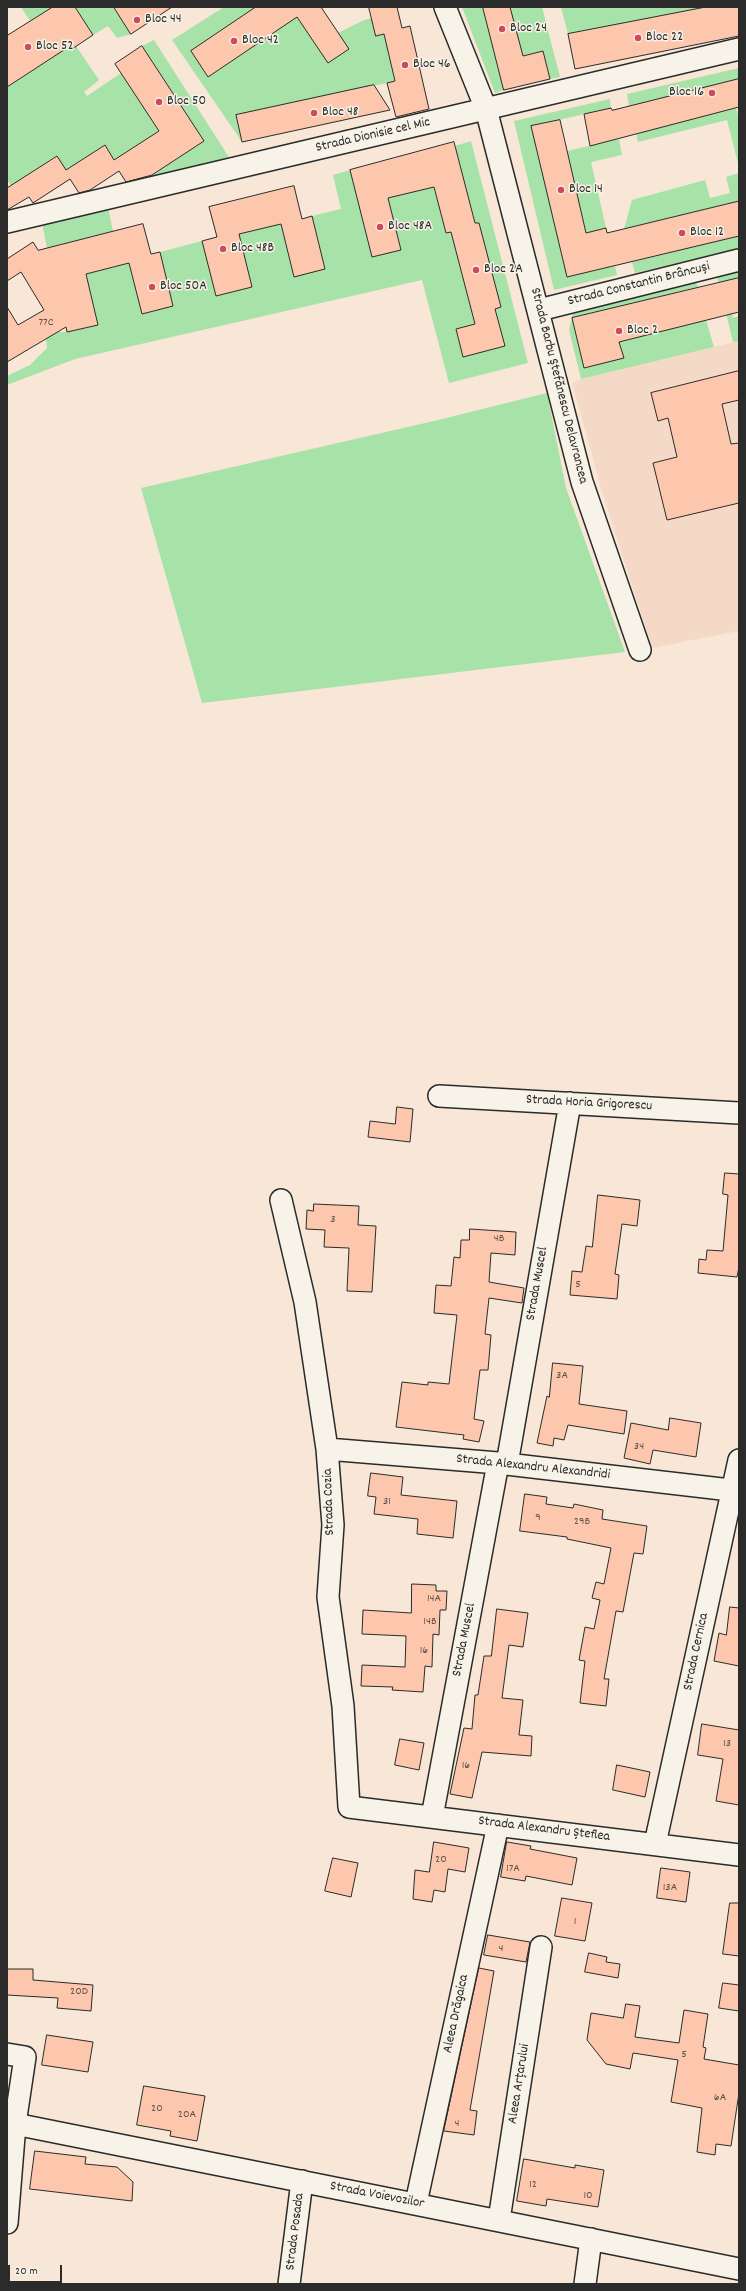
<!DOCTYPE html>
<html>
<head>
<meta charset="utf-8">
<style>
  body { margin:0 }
  #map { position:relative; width:746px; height:2291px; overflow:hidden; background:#f8e6d6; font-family:Dekko,sans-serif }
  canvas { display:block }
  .frame { position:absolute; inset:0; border:8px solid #2b2b2b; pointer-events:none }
  .scale { position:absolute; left:8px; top:2265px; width:54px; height:18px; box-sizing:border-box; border:2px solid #2b2b2b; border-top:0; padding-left:5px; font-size:12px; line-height:14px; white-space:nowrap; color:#2b2b2b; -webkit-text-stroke:3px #f7f3e8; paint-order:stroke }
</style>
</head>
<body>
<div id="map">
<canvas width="746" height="2291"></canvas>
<div class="frame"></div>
<div class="scale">20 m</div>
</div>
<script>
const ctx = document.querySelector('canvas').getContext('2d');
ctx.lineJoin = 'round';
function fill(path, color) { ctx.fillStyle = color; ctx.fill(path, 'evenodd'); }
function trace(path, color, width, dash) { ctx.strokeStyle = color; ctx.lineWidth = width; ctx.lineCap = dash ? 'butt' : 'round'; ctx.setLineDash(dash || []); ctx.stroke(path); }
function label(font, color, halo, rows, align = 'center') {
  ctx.font = font + ' Dekko,sans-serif'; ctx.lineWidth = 3; ctx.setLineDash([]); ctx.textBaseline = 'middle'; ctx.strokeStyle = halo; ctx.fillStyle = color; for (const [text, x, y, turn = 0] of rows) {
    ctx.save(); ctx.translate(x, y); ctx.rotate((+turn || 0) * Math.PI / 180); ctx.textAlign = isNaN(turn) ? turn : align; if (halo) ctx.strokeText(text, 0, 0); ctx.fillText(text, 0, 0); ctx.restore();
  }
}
const built = new Path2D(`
  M739,341V631L652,648L603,495L572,383L581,379Z`);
const green = new Path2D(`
  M21,7H53L30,21Z
  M75,7H114L131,34L117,38L108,26L93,35Z
  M224,7H256L191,51L208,77L297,17L338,33L362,21L372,18L376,36L384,34L398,94L390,96L387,83L236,115L242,142L172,40Z
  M462,7H483L504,90L495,93Z
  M510,7H542L560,77L550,79L543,51L523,56Z
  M561,7H726L733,38L708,42L701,8L568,34Z
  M63,35L72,49L76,46L99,80L84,92L87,96L121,73L159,131L114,160L104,145L66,170L56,156L11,186L7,179V87L55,56L47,44Z
  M154,40L232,162L131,189L204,141L142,46Z
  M739,68V79L629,106L627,94Z
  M610,99L611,108L532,126L567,277L615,266L617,275L554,290L514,121Z
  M736,108L739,119V167L727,120L638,142L636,133Z
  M619,139L622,155L591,162L606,228L586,233L567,151Z
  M471,141L528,363L449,383L422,280L75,359L7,385V376L30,365L47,348L46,339L57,332H67L98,325L86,274L129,263L142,314L173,306L160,252L202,241L216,296L252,287L239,234L281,224L294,276L325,269L312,216L341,209L333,175L350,170L372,257L401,250L388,198L427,188L430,172L446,233L451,232L475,324L456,329L463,356L505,346L495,309L500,307L479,223H475L455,146Z
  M739,173V201L624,229L632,200L705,180L710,198L730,193L726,177Z
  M108,208L113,231L58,245L66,275L53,278L42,223Z
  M739,236V248L635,273L632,262Z
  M739,267V278L724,282L733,318L739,316V341L733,342L716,272Z
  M695,280L698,287L572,318L584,367L623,358L619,342L706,320L714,347L581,379L569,330L574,309Z
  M547,393L566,488L625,652L202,703L141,488L434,421Z`);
const building = new Path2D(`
  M53,7H75L93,35L72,49L70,46L7,87V36Z
  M114,7H172L131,34Z
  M256,7H321L349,49L328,63L297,17L208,77L191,51Z
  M369,7H397L402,28L410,26L429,109L396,117L387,83L395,81L384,34L376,36Z
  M483,7H510L523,56L543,51L550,79L504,90Z
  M706,7H739V36L575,69L568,34Z
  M142,46L204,141L152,175L126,182L119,171L90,190L79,193L70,179L33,203L29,197L7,210V188L57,156L66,170L105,145L114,160L159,131L115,64Z
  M739,79V107L590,146L584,114L611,108L612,110Z
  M374,85L390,110L242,142L236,115Z
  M560,120L586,233L606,228L607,233L739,201V236L567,277L531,126Z
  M454,142L475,223H479L501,307L495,309L505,346L463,357L456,329L475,324L451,232L446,233L434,187L388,198L401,250L372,257L350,170Z
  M294,186L302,219L312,216L325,269L294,277L281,224L239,234L252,287L216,296L202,241L217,237L209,207Z
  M143,224L151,254L160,252L173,306L142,314L129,263L86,274L98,325L67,332L66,327L7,362V307L18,325L44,310L21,272L7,281V259L33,242L38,250Z
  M739,278V312L619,342L624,358L584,368L572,318Z
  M739,371V400L722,404L731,444L739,443V503L667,520L653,463L677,457L668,418L658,421L651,393Z
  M397,1107L413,1109L410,1142L368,1137L370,1121L395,1124Z
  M725,1173L739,1174V1267L737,1277L698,1273L699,1259L706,1260L707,1250L723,1251L728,1195L723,1194Z
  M598,1195L640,1200L637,1226L622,1224L615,1274L619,1275L617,1299L570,1295L572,1271L582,1272L586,1246L592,1247Z
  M314,1204L359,1206L358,1225L376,1226L372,1292L347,1291L349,1248L324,1247L325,1230L306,1229L307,1210L313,1211Z
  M470,1229L516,1232L515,1255L491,1253L489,1282L524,1288L522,1303L489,1298L485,1334L491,1335L488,1370H480L474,1419L484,1421L479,1442L463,1439L464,1435L396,1427L402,1382L428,1385V1382L449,1384L457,1315L434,1313L436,1285L451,1286L454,1257L460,1258L461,1240H469Z
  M553,1363L583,1366L579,1404L627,1411L624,1434L568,1425L564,1440L554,1438L553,1446L537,1443L547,1396L549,1397Z
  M670,1418L701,1423L696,1457L653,1450L650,1464L624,1458L631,1423L668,1430Z
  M371,1473L403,1477L401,1495L457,1501L453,1538L417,1534L418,1519L374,1514L376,1497L368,1496Z
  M525,1494L547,1497L546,1504L573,1508L574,1504L603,1510L602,1519L647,1526L643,1554L634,1553L623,1612L616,1611L604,1679H609L606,1706L580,1703L585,1661L579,1660L585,1627L594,1629L600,1600L592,1598L596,1582L604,1584L611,1548L567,1539V1537L520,1531Z
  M412,1584L436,1585V1591H447L446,1610H440L439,1635L433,1634L432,1667L425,1666L423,1692L392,1690L393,1687L361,1686L362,1665L405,1667L406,1636L362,1634L363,1610L411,1613Z
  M730,1607L739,1608V1666L714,1661L719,1633L726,1635Z
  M497,1609L528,1613L523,1647L509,1645L502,1698L523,1700L519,1735L532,1736L531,1756L482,1752L472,1798L450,1794L464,1728L472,1729L475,1695H478L484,1656H491Z
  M702,1724L739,1730V1805L716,1801L723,1759L698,1755Z
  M400,1739L424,1743L419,1770L395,1765Z
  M617,1765L650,1772L645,1797L613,1790Z
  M434,1842L469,1848L465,1872L448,1869L445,1892L434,1890L432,1902L413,1899L415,1870L429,1872Z
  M507,1842L531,1846L530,1849L577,1858L572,1885L526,1876L525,1881L501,1877Z
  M333,1858L358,1863L351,1897L325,1891Z
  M661,1868L690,1872L686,1902L657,1898Z
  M562,1898L592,1903L585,1941L555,1936Z
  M730,1903H739V1956L723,1954Z
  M488,1935L530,1942L526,1962L484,1955Z
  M589,1953L607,1957L606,1962L620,1964L618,1978L585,1972Z
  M479,1968L494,1971L470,2110L477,2111L474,2135L444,2131Z
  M7,1969H33V1980L93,1985L91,2011L57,2008L58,1998L7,1995Z
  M723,1983L739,1985V2011L719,2008Z
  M626,2004L640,2006L635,2037L679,2043L684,2010L708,2014L703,2047L706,2048L704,2059L739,2065V2093L731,2146L716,2144L715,2155L697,2152L702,2108L671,2102L678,2060L633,2053L630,2069L606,2064L587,2040L591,2013L623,2018Z
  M47,2035L93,2042L88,2072L42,2065Z
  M144,2086L205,2096L197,2141L170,2136L171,2131L137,2125Z
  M35,2151L86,2157L85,2164L117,2167L133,2182L132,2201L30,2189Z
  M524,2159L575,2168V2165L604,2170L598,2207L547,2199L546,2206L517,2201Z`);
const minor = new Path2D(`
  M445,7L486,109L582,482L640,650
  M7,222L739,49
  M539,310L739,260
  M439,1096L739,1113
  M281,1200L305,1302L327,1449L333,1525L328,1597L343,1706L349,1807L739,1855
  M327,1449L498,1463L739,1491
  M507,1464L570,1103
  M432,1817L498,1463
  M655,1844L739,1460
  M7,2054L25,2057L15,2124L7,2223
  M15,2124L739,2269
  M416,2203L498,1825
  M499,2220L541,1947
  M289,2284L302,2181
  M585,2284L591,2239`);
const markers = [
  [137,20,4,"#d1495b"],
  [502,29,4,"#d1495b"],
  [638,38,4,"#d1495b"],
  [234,41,4,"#d1495b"],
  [28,47,4,"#d1495b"],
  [405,65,4,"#d1495b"],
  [712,93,4,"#d1495b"],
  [159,102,4,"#d1495b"],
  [314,113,4,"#d1495b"],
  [561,190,4,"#d1495b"],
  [380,227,4,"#d1495b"],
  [682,233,4,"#d1495b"],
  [223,249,4,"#d1495b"],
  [476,270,4,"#d1495b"],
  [152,287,4,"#d1495b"],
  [619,331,4,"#d1495b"]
];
const numberNames = [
  ["77C",46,323],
  ["3",333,1220],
  ["4B",499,1239],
  ["5",578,1285],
  ["3A",562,1376],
  ["34",639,1447],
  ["31",387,1502],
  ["9",538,1518],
  ["29B",582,1522],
  ["14A",434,1599],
  ["14B",430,1622],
  ["16",424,1651],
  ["13",727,1744],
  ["16",466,1766],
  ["20",441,1860],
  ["17A",513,1869],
  ["13A",670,1888],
  ["1",575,1922],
  ["4",501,1949],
  ["20D",79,1992],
  ["5",684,2055],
  ["6A",720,2098],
  ["20",157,2109],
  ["20A",187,2115],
  ["4",457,2124],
  ["12",533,2185],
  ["10",588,2196]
];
const poiNames = [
  ["Bloc 44",145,20],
  ["Bloc 24",510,29],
  ["Bloc 22",646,38],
  ["Bloc 42",242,41],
  ["Bloc 52",36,47],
  ["Bloc 46",413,65],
  ["Bloc 16",704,93,"right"],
  ["Bloc 50",167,102],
  ["Bloc 48",322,113],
  ["Bloc 14",569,190],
  ["Bloc 48A",388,227],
  ["Bloc 12",690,233],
  ["Bloc 48B",231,249],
  ["Bloc 2A",484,270],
  ["Bloc 50A",160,287],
  ["Bloc 2",627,331]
];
const streetNames = [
  ["Strada Dionisie cel Mic",373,136,-13],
  ["Strada Constantin Brâncuși",639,285,-14],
  ["Strada Barbu Ștefănescu Delavrancea",558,386,76],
  ["Strada Horia Grigorescu",589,1104,3],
  ["Strada Muscel",538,1284,-80],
  ["Strada Alexandru Alexandridi",533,1468,6],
  ["Strada Cozia",330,1502,-92],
  ["Strada Muscel",465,1640,-79],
  ["Strada Cernica",697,1652,-78],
  ["Strada Alexandru Șteflea",544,1830,7],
  ["Aleea Drăgaica",457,2014,-78],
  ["Aleea Arțarului",520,2084,-81],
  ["Strada Voievozilor",377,2196,11],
  ["Strada Posada",296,2232,-83]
];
fill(built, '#f5d9c7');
fill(green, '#a7e2a8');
fill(building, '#fcc7ad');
trace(building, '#2b2b2b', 1);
trace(minor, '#2b2b2b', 24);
trace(minor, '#f7f3e8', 21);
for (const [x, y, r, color] of markers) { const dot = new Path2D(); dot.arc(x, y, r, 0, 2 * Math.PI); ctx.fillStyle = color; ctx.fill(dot); trace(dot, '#f7f3e8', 1.5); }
label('12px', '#5f524c', null, numberNames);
label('14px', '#2b2b2b', '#f7f3e8', poiNames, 'left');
label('14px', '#2b2b2b', '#f7f3e8', streetNames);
</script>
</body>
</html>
